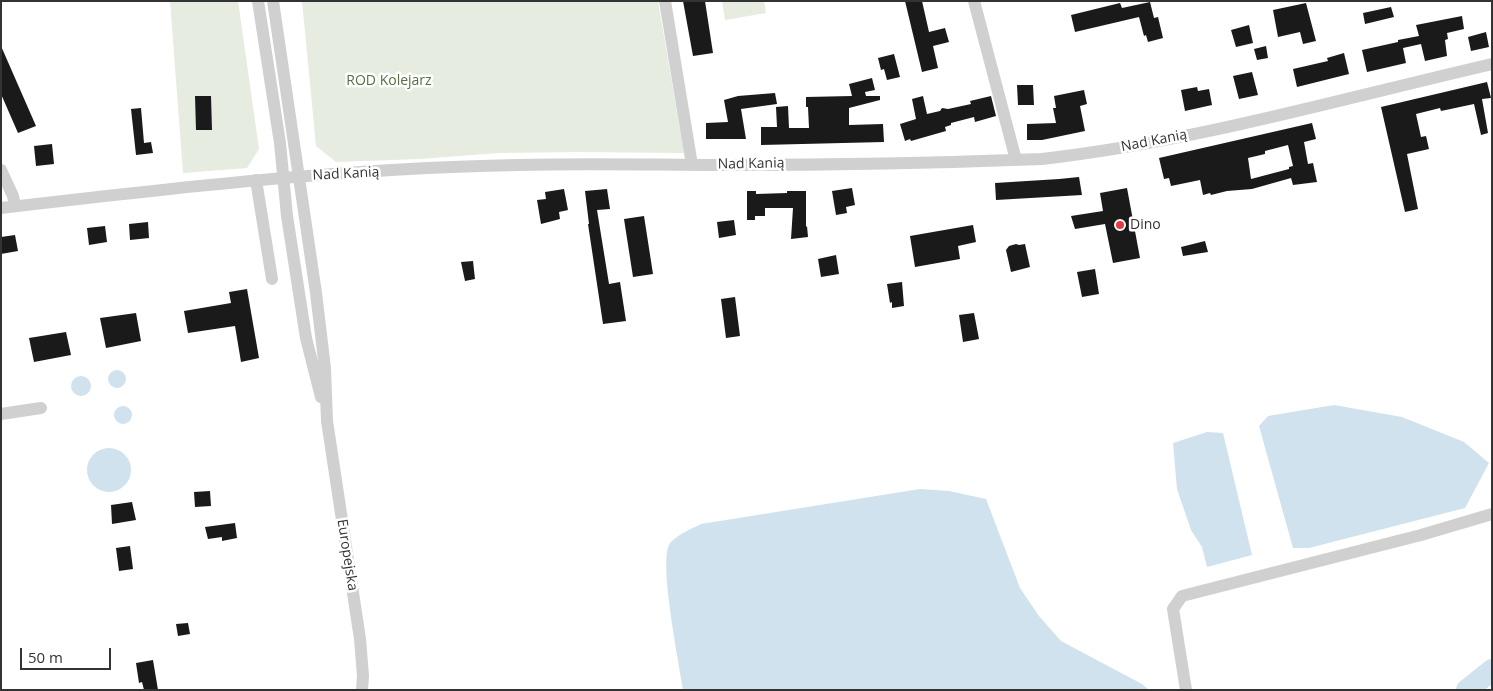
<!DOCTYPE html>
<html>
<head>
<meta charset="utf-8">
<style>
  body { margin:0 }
  #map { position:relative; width:1493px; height:691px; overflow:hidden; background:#fff; font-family:"Open Sans",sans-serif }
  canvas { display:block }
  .frame { position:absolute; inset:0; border:2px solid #333; pointer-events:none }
  .scale { position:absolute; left:20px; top:648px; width:91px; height:22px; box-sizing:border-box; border:2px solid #333; border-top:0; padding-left:6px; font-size:15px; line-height:18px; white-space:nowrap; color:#333; -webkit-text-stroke:4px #fff; paint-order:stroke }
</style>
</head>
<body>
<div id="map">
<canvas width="1493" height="691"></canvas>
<div class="frame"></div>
<div class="scale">50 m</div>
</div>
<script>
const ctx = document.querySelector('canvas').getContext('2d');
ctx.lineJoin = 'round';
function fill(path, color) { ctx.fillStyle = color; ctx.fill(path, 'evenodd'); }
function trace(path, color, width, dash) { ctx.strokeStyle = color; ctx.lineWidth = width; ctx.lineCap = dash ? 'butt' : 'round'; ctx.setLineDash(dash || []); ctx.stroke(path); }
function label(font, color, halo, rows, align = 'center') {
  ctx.font = font + ' "Open Sans",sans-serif'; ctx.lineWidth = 5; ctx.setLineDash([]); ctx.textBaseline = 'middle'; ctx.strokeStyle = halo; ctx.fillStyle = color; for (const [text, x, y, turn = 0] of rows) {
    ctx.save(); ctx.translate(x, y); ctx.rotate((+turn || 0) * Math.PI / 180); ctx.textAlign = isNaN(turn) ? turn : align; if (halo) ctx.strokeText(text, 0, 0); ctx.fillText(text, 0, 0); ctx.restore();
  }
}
const green = new Path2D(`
  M170,1H238L259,149L247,168L183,173Z
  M302,1H658L684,153L577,152L498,153L420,159L336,162L316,146Z
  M722,1H764L766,13L725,20Z`);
const water = new Path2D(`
  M108 379a9 9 0 1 1 18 0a9 9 0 1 1-18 0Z
  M71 386a10 10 0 1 1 20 0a10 10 0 1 1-20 0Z
  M1334,405L1402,417L1464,442L1489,463L1465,508L1309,548H1293L1259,426L1268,416Z
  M114 415a9 9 0 1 1 18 0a9 9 0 1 1-18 0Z
  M1207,432L1223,433L1252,555L1207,567L1202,547L1191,530L1177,489L1173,443Z
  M87 470a22 22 0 1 1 44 0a22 22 0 1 1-44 0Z
  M920,489L949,491L986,499L1020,588L1039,616L1061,641L1142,684L1149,690H683C679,662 659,565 669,545C674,536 693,528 701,524Z`);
const river = new Path2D(`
  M1467,690L1492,670`);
const building = new Path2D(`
  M683,1H705L713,53L693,56Z
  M905,1H922L929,32L945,28L949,42L933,46L938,68L922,72Z
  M1150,2L1154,18L1158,17L1163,38L1148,42L1146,35L1144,36L1139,17L1075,32L1071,15L1120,3L1122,8Z
  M1306,3L1316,41L1303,44L1300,32L1278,37L1273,10Z
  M1391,7L1394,17L1365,24L1363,13Z
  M1462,16L1464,29L1447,33L1448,39L1445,40L1447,56L1425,61L1421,44L1403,48L1406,63L1367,72L1362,50L1398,42V40L1419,36L1416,25Z
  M1249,25L1253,43L1236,47L1231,30Z
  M1486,32L1489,47L1471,51L1468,37Z
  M1,46L36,126L18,133L1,94Z
  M1266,46L1268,58L1257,60L1254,49Z
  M1344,53L1349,74L1297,87L1293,69L1328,61L1327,58Z
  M894,54L900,77L887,80L884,69L881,70L878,58Z
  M1252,72L1258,95L1239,99L1233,76Z
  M872,78L875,90L865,92L866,96H880V100L849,108V125L883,124L884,142L761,145V127H777L776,107L788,106L789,128H809L808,107H806V97L852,96L849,84Z
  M1487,82L1491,98L1482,99L1488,133L1481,135L1474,104L1441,111L1440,108L1416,114L1421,137L1426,136L1429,149L1407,154L1418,209L1405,212L1381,107Z
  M1017,85H1033L1034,105H1018Z
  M1197,87L1198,91L1209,89L1212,105L1185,111L1181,90Z
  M1084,90L1087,104L1080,106L1085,131L1042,140H1027V124L1056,123L1053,108H1056L1054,96Z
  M775,93L777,104L741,109L746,139H706V123L728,122L724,100L738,96Z
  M195,96H211L212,130H196Z
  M923,96L927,114L940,111L942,108L948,109L971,104L970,101L991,96L996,116L975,122L974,117L951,123V125L945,127L946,131L911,141L910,139L905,141L900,124L916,119L912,99Z
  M141,108L144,143L151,142L153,153L136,155L131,109Z
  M1312,123L1316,139L1304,142L1308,164L1313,163L1317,182L1293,185L1291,178L1252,189L1227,191L1211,195L1210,193L1203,195L1200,180L1171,186L1169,178L1164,179L1159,158ZM1288,145L1293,166L1289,167V169L1251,179L1248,158L1265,154V151Z
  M52,144L54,164L36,166L34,146Z
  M1079,177L1082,195L996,200L995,183L1059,179Z
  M852,188L855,205L846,207L847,213L836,215L832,191Z
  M1127,188L1140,258L1113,263L1105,224L1075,229L1071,216L1103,211L1100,193Z
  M564,189L568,210L559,212L560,219L541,224L537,200L546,199L545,192Z
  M607,189L610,209L597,210L609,284L620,282L626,321L603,324L588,224H589L585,191Z
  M747,191H756V194L787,193V191H806V227L807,226L808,237L791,239L793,208H765V216H755V220H747Z
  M644,216L653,274L633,277L624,219Z
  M734,220L736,235L719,238L717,222Z
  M148,222L149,238L130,240L129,224Z
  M973,225L976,242L958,246L960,259L915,267L910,236Z
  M105,226L107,242L89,245L87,228Z
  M15,235L18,251L1,254V237Z
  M1205,241L1208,252L1183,256L1181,247Z
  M1016,244L1019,245L1025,244L1030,267L1011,272L1006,250L1009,246Z
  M836,255L839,274L821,277L818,259Z
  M473,261L475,279L465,281L461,262Z
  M1095,269L1099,294L1082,297L1077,272Z
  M902,282L904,306L892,308V302L890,303L887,284Z
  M247,289L259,358L241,362L235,326L188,333L184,311L231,303L229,292Z
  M735,297L740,336L726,338L721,299Z
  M136,313L141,341L106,348L100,318Z
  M974,313L979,339L963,342L959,315Z
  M66,332L71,355L34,362L29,338Z
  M210,491L211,506L195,507L194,492Z
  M132,502L136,520L112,524L111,505Z
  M235,523L237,538L222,541V537L208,539L205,527Z
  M130,546L133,569L119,571L116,548Z
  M188,623L190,634L178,636L176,624Z
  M153,660L158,690H144L142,682L139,683L136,663Z`);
const minor = new Path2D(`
  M258,1L280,143L287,216L306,338L321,397
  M273,1L316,293L325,368L327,421L360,639L363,676L362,690
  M665,1L692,165
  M974,1L1016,160
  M1,170L13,196L15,206
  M256,180L272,279
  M1,208C173,188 345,168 518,165C588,163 658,165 728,165C833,165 938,163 1042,159C1193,142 1344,98 1492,64
  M1,414L41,408
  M1186,690L1173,609L1182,596L1421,535L1492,514`);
const markers = [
  [1120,225,5,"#e63946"]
];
const parkNames = [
  ["ROD Kolejarz",389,81]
];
const streetNames = [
  ["Nad Kanią",1154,141,-11],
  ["Nad Kanią",751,164,-1],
  ["Nad Kanią",346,174,-3],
  ["Europejska",347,555,81]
];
const poiNames = [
  ["Dino",1130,225]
];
fill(green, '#e6ecdf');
fill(water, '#cfe2ee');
trace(river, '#cfe2ee', 22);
fill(building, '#1a1a1a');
trace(minor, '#d0d0d0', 12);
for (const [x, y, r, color] of markers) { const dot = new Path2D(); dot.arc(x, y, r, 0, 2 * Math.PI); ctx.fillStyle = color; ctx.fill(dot); trace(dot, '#fff', 2); }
label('14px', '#56703f', '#fff', parkNames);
label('14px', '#333', '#fff', streetNames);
label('14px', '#333', '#fff', poiNames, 'left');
</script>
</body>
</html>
